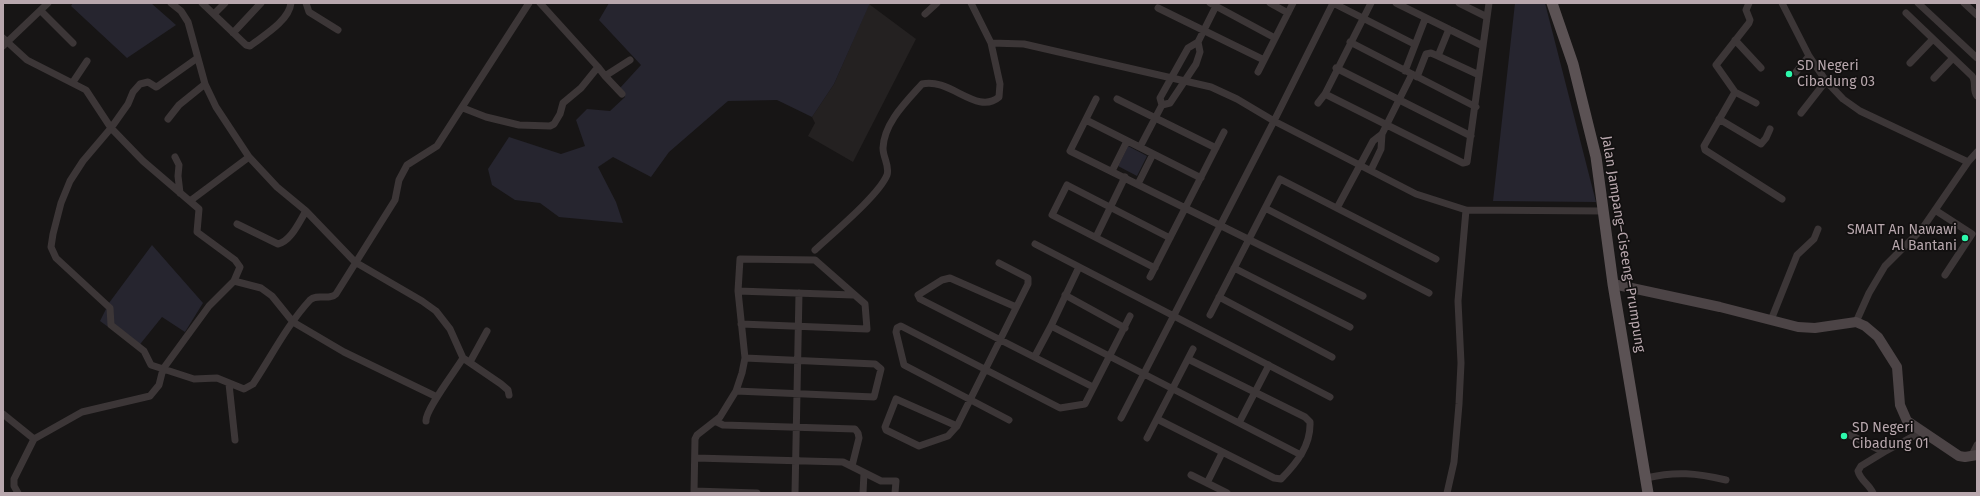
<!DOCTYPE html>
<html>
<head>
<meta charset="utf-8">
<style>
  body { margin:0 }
  #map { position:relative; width:1980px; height:496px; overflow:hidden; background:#171515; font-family:"Fira Sans",sans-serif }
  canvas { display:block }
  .frame { position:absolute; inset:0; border:4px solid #b8a7ad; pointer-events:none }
</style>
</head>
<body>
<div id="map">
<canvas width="1980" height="496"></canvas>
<div class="frame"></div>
</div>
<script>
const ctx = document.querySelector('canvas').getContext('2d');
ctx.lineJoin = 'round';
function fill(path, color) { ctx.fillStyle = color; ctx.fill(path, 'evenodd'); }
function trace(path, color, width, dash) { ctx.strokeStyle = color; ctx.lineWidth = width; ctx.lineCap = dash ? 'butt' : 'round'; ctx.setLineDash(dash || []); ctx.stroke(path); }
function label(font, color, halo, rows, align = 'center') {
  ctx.font = font + ' "Fira Sans",sans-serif'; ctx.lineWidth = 3.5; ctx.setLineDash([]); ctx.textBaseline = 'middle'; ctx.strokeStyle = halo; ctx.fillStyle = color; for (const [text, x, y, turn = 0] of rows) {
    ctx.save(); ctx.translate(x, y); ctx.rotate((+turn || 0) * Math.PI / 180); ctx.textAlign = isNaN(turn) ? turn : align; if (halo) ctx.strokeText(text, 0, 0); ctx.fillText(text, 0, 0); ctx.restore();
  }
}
const built = new Path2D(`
  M869,4L916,39L853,162L808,136L815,123L812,117L834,84Z`);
const green = new Path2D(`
  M73,3H151L176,25L127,58L71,6Z
  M609,3H870L834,84L812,117L777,100L728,101L669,152L651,177L613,157L598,167L616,202L623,223L559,217L540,203L515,200L492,185L488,169L509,137L561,154L585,146L576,120L587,109L610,111L625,97L620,88L641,65L599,20Z
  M1515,3H1545L1596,202L1493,201Z
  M1128,146L1147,156L1137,176L1118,166Z
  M152,245L203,303L185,332L162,317L137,348L100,321L109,303Z`);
const street = new Path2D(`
  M171,3L181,11L188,22L205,84L216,107L249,157L277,187L306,211L355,262L422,301L436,311L450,329L463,358L501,384L508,390L509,395
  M202,3L246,45L250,46C263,36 289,21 291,3
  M306,3L309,12L338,30
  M971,3L991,43L1024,44L1211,87L1237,99L1274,121L1416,194L1466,210L1604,211
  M1210,3L1275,38
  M1270,3L1288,13
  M1333,3L1414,44
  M1396,3L1483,46
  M1459,3L1487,17
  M1749,3L1746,10L1750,20L1749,23L1716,65L1735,92L1704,146L1705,150L1782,199
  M1782,3L1809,56L1826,81L1843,99L1860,111L1968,162L1922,229L1885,266L1869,293L1856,322
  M1918,3L1977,58
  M1964,3L1977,15
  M1158,8L1264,60
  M41,11L73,43
  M1906,13L1972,76C1977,82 1972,90 1977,96
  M214,14L225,3
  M925,14L937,3
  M233,33L261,3
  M3,38L27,60L86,90L111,128L143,161L199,209L197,232L235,260L240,267L234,281L209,306L163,369L159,385L150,396L82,412L34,439L3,414
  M1735,40L1761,68
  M1350,42L1476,107
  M3,46L48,3
  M1438,56L1479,75
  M196,59L158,86L156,87L148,82L140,84L133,92L128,104L111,128L83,161L70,181L61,203L53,234L51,247L56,258L110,308L111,325L144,351L151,365L194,379L217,378L244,389L253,384C271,357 287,325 310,300C317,293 329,301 336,294L395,200L399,180L407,165L437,146L529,3
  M1910,63L1933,39
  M598,67L605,76L630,60
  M1336,68L1471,136
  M1405,71L1425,19
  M1258,72L1293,3
  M1796,72L1809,56
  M605,76L622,94
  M1417,77L1426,54L1431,53L1438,56L1449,29
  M1934,78L1953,58
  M73,82L87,61
  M1735,92L1756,103
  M1325,94L1463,163L1467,162L1489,3
  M1096,99L1070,151L1363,296
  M1117,99L1216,148
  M1318,103L1325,94L1371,3
  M1162,105L1170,103L1196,64L1200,52L1198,42L1216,6
  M463,108L486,117L519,125L550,126L554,124L560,114L563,103L581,88L598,67L540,3
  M1801,113L1826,81
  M168,119L179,105L205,84
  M1719,119L1761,144L1766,138L1770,129
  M1086,120L1201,178
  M1140,147L1162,105L1160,98L1188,48L1198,42
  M175,157L179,165L178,176L180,193
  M1968,162L1977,152
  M1371,170L1381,149L1382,134
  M1112,171L1127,141
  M1138,184L1153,154
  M190,201L249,157
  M1265,208L1429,293
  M1337,208L1373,141L1382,134L1412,74
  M1935,210L1972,234L1945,275
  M237,224L278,244C291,241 299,222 306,211
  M1096,237L1125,177
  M1035,244L1330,397
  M815,250C832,234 879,195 887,175C890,166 883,158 883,148C884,123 906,102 922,84C950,77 977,116 999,97L1000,84L991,43
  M1155,268L1052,215L1067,185L1170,238
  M1234,268L1350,327
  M1150,277L1224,132
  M234,281L261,288L272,296L293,322L344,352L437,397
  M738,291L853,295
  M1065,295L1125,328
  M1219,297L1332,357
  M1016,307L950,278L942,280L918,295L920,299L1093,387
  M1210,315L1280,179L1436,259
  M1771,320L1797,255L1814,239L1818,229
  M1051,326L1301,455
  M1035,356L1051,326L1079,267
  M470,362L487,331
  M229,384L235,440
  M736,391L874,397L881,369L875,364L745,358
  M1121,418L1274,121L1333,3
  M1157,419L1274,478L1281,479C1297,463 1311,445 1310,422L1305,417L1188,359
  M1009,420L904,365L896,332L897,328L901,326L1060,408L1085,404L1130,316
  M426,421C425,410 456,370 463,358
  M715,421L723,425L855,429L858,433L859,438L852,466
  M1239,423L1269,365
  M957,426L896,399L885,427L886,430L919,446L948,436L957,426L1028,284V278L999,263
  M1850,435L1884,452L1921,432
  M1147,438L1193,349
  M1972,455L1977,445
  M695,458L843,462L881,481H896L895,493
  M1191,475L1227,493
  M1646,478C1676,471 1696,473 1726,480
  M1207,483L1222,453
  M694,491L757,493
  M18,493L14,486V479L34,439
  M694,493L695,439L697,435L720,417L736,391L742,373L745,358L738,291L740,259L815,260L865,304L867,329L741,324
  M795,493L799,293
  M863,493L864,473
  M1447,493L1454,462L1459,404L1461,363L1458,301L1466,210
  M1873,493C1869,484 1860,480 1858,471L1861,466L1884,452`);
const secondary = new Path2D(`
  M1613,284L1720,307L1798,327L1815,328L1856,322L1865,326L1878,337L1897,367L1900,405L1907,421L1959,456L1965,457L1977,455`);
const primary = new Path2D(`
  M1552,3L1573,64L1596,157L1613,284L1648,493`);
const markers = [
  [1789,74,4,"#2df8ac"],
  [1965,238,4,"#2df8ac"],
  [1844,436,4,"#2df8ac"]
];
const poiNames = [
  ["SD Negeri",1797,66],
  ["Cibadung 03",1797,82],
  ["SMAIT An Nawawi",1957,230,"right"],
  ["Al Bantani",1957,246,"right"],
  ["SD Negeri",1852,428],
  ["Cibadung 01",1852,444]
];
const streetNames = [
  ["Jalan Jampang–Ciseeng–Prumpung",1623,244,81]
];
fill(built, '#242121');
fill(green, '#26252f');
trace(street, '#3c3637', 7);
trace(secondary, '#4c4446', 10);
trace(primary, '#5b5254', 11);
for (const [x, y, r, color] of markers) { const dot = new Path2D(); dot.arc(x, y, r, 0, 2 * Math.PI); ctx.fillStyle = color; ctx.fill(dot); trace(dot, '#121010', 1.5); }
label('14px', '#b8a7ad', '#121010', poiNames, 'left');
label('14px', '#b8a7ad', '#121010', streetNames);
</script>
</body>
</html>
